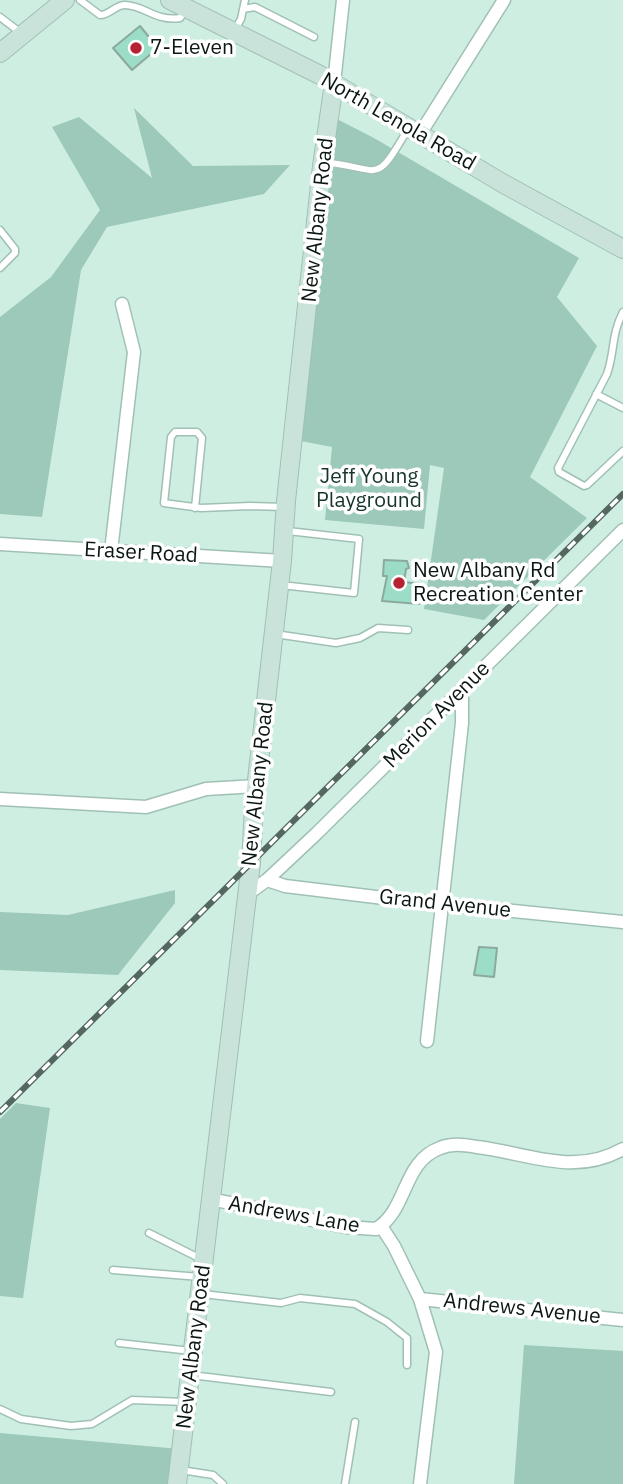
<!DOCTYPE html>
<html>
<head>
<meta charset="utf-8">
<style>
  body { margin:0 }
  canvas { display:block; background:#ceeee2 }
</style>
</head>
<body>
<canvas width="623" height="1484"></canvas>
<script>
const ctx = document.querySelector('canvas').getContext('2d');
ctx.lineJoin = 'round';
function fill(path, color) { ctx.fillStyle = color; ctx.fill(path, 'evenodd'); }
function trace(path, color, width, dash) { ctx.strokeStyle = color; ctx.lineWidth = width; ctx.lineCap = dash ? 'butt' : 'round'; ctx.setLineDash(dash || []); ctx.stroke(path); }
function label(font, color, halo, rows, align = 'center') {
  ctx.font = font + ' "IBM Plex Sans",sans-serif'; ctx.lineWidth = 7; ctx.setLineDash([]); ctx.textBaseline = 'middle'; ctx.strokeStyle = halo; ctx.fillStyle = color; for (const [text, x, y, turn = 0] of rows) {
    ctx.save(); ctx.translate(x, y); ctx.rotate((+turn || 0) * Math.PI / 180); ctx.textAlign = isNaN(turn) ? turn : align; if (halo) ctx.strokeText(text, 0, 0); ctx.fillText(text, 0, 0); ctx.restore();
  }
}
const green = new Path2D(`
  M134,108L193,166L290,165L264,194L107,227L81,270L42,517L0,514V317L51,277L100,210L52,127L79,117L152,178Z
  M331,116L374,138L579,258L557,297L597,346L530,477L587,518L484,620L424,609L444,468L430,465L424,529L325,520L332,447L296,440Z
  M175,890V903L118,975L0,970V912L68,915Z
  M16,1103L50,1108L23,1298L0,1296V1119Z
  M524,1345L623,1351V1484H514Z
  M0,1433L180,1449L176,1484H0Z`);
const building = new Path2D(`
  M140,26L158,48L132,70L113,48Z
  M384,560L407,561L409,568L406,569L404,582L422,584L419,604L382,601L387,576H383Z
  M479,947L497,948L494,977L474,975Z`);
const lane = new Path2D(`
  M80,0L100,15C110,15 115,5 125,5C144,5 156,22 180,18L186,10
  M243,9L255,7L314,37
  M0,17L21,33
  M234,31L241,19L245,0
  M323,162C383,168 373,188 408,129
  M0,230L15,249V253L0,268
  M623,312C611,335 615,351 607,374L558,468L559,472L584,486L587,485L623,451
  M596,394L623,408
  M195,508L202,438L197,432H175L171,437L164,503L201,508L250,506L284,507
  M281,585L354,593L359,539L288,531
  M275,634L336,643L360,638L378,628L408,630
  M149,1233L203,1260
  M113,1270L200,1277
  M203,1294L281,1303L300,1298L355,1304L387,1322L407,1338V1365
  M119,1343L191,1351
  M191,1375L331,1392
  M0,1409L21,1419L71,1426L92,1424L132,1400L185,1402
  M181,1470L213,1475L223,1484
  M345,1484L355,1422`);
const street = new Path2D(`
  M334,83L343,0
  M420,134L504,0
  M0,544L282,561
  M111,551L134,352L122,304
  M0,799L146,807L206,789L256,786
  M267,880L285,886L384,898L623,922
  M246,895L267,880L316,834L623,530
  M427,1041L462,723V689
  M211,1199L346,1227L376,1229C408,1210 402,1162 440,1148C452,1143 464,1145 477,1147C528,1153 574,1177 623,1149
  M381,1226L394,1246L420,1299L623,1320
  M420,1484L436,1352L420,1299`);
const secondary = new Path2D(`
  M170,0L320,75L504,184L623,249
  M0,53L65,0
  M177,1484L251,863L254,806L282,561L286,501L322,166L334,83`);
const rail = new Path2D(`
  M0,1112L623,494`);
const markers = [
  [136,48,7,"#b52333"],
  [399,583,7,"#b52333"]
];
const poiNames = [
  ["7-Eleven",150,48],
  ["New Albany Rd",413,571],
  ["Recreation Center",413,595]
];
const streetNames = [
  ["North Lenola Road",398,122,30],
  ["New Albany Road",318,220,-84],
  ["Eraser Road",141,553,3],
  ["Merion Avenue",437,715,-45],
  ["New Albany Road",258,784,-84],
  ["Grand Avenue",445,904,6],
  ["Andrews Lane",294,1215,10],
  ["Andrews Avenue",522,1309,6],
  ["New Albany Road",194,1347,-83]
];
const parkNames = [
  ["Jeff Young",369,477],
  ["Playground",369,501]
];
fill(green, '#9cc9b9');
fill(building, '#9cddc7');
trace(building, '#8ba99e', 2);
trace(lane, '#a1c0b5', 9);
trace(street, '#a1c0b5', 15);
trace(secondary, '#a1c0b5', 20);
trace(lane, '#fff', 6);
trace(street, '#fff', 12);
trace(secondary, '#c9e3db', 18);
trace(rail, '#546861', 6);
trace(rail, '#fff', 3.5, [10]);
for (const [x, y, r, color] of markers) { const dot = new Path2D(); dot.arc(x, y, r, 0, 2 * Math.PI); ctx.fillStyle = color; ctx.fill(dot); trace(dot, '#fff', 2.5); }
label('21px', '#0b1713', '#fff', poiNames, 'left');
label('21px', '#0b1713', '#fff', streetNames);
label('21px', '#15342a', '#fff', parkNames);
</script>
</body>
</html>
